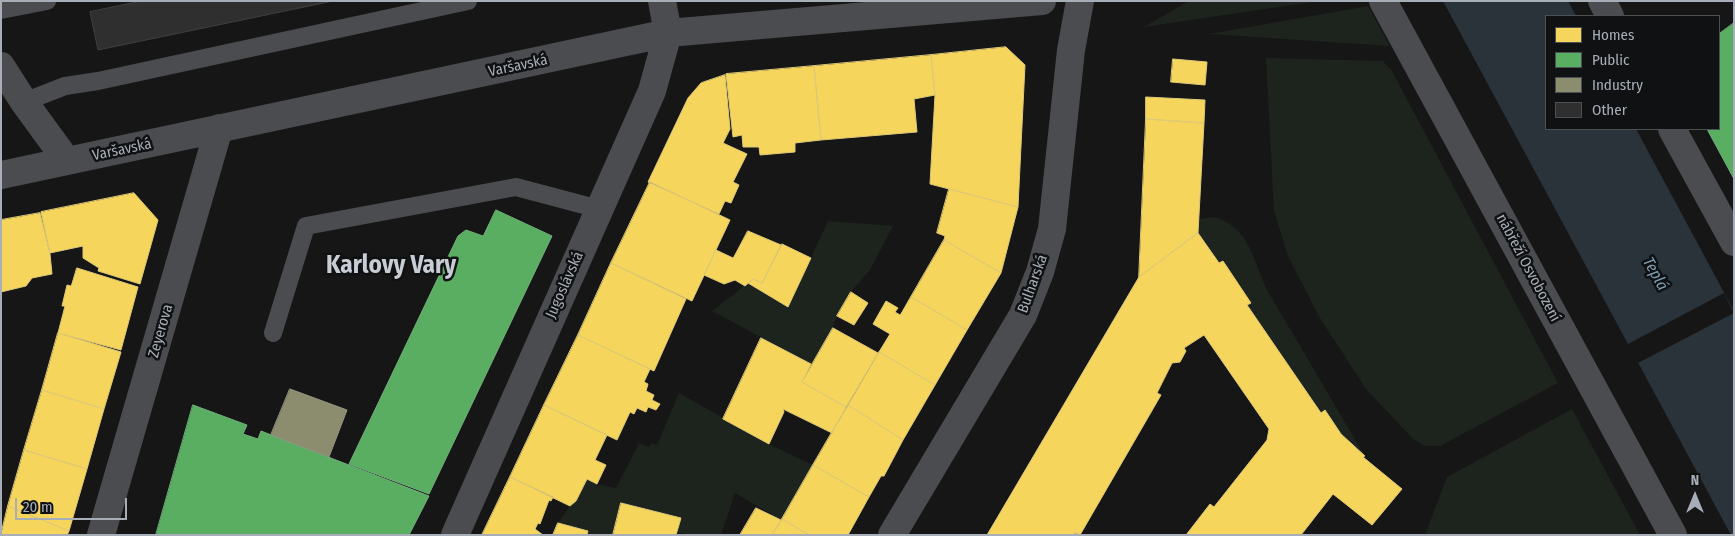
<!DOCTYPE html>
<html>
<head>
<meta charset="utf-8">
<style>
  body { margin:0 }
  #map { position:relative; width:1735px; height:536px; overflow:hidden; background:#161616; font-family:"Fira Sans Condensed",sans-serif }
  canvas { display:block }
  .frame { position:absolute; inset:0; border:2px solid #a7aeb8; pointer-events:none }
  .legend { position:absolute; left:1545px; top:15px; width:175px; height:115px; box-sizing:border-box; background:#101112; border:1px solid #4c5054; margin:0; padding:6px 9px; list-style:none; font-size:15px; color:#a7aeb8 }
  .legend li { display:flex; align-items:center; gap:10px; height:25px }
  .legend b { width:25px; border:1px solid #4c5054 }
  .north { position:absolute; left:1670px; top:471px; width:50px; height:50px; -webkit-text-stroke:4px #101112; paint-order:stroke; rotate:0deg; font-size:14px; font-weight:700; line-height:20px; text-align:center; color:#a7aeb8 }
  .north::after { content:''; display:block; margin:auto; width:18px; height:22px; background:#a7aeb8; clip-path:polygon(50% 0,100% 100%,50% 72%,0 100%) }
  .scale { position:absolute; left:15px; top:498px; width:112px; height:22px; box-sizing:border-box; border:2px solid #a7aeb8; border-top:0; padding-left:6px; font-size:15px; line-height:18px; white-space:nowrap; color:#a7aeb8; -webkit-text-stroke:4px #101112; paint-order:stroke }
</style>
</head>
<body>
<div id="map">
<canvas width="1735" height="536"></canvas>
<div class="frame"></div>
<ul class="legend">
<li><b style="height:14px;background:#f6d55c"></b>Homes</li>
<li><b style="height:14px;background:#5aae61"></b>Public</li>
<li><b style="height:14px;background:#8c8c6e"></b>Industry</li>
<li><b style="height:14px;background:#2f2f30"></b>Other</li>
</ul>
<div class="north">N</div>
<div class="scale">20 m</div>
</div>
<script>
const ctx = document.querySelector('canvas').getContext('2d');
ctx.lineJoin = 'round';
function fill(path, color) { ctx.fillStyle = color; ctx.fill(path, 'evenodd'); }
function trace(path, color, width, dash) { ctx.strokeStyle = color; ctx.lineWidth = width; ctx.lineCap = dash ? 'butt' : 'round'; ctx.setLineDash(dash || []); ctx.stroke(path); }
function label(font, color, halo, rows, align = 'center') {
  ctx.font = font + ' "Fira Sans Condensed",sans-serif'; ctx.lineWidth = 5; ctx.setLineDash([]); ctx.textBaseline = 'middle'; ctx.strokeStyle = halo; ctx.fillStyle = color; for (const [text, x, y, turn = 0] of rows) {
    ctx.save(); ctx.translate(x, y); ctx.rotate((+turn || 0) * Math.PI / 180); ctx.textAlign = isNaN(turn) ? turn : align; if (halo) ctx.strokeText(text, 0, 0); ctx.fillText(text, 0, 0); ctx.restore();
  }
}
const green = new Path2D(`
  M1189,1H1319L1144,27Z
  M1368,6L1390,46L1209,34Z
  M1266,58L1383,61L1392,71L1558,383L1440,446H1425L1413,439L1366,389L1318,315L1288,256L1274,211Z
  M1214,217C1249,226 1253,260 1267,290L1365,456L1341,434L1325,411L1321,413L1247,305L1251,302L1223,262L1219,263L1198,233L1199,219Z
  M828,221L893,226L870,270L851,292L837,316L831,332L811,364L712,311L748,283L788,307Z
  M679,393L769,444L813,465L781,520L735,493L721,535H690L676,532L681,518L621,503L613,535H587V531L558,523L570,506L576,501L587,479L597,484L616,488L639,443L649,447L652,443L657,445Z
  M1572,409L1640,535H1425L1447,477Z`);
const water = new Path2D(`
  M1443,1H1568L1576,16H1546V129H1636L1734,311V535H1731Z`);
const pier = new Path2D(`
  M1724,293L1734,313L1638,363L1628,344Z`);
const homes = new Path2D(`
  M1006,47L1025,65L1018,207L930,184L935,95L931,55Z
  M931,55L935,95L914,99L917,132L821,140L814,66Z
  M1173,59L1207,62L1205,85L1171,82Z
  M814,66L821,140L795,143V152L760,155L759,147H743L742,135L733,137L726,74Z
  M725,75L730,129L723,143L747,154L733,182L739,185L731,203L725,201L719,214L648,182L688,98L701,83Z
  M1146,97L1205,100L1204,123L1146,119Z
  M1146,119L1204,123L1198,233L1139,277Z
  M650,182L730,220L692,301L611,263Z
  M949,189L1018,207L1001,273L944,240L945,236L937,233Z
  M134,193L158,220L140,284L98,271L99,268L83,258V246L50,253L41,212Z
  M40,213L50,254L52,274L32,278L26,286L1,292V220Z
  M748,231L781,245L762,283L753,279L745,286L735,280L724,284L704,275L716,250L733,258Z
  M1198,233L1219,263L1223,261L1251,303L1247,305L1321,413L1325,410L1341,434L1365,456L1363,457L1402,489L1372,525L1333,494L1301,535H1186L1210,504L1214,507L1267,440L1269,429L1204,335L1184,348L1186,351L1180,362L1172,363L1157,393L1161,395L1080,535L1075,533L1074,535H987L1139,277Z
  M944,240L1001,273L967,330L911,297Z
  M782,244L811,258L788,307L748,283L753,279L762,283Z
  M611,263L686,299L654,371L578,335Z
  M77,268L138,287L121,350L58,333L65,306H62L67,285L71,286Z
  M851,292L868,303L854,325L837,316Z
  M911,297L967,330L935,385L879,352L890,334L873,324L886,301L898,308L895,312L900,315Z
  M833,328L878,353L846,407L802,382Z
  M58,333L121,352L104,409L42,390Z
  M578,335L650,369L644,382L648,384L646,391L654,395L652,400L660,404L656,410L648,407L646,412L637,408L634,414L630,412L617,440L544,405Z
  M761,338L811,364L802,382L846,407L832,433L783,409L784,412L769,444L723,419Z
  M879,352L935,385L903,440L848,405Z
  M42,390L104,409L87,469L24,450Z
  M544,405L607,435L595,460L606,465L597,484L587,479L576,501L570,506L510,477Z
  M848,405L903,440L884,476H881L869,497L813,465Z
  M24,450L87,469L69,531L8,506Z
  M813,465L869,497L848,535H809L782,519Z
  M510,477L553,497L551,501L549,500L540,524L538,523L535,529L543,535H482Z
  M621,503L681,518L676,535H613Z
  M8,506L69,531L67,535H1Z
  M756,508L781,520L772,535H740Z
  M782,519L809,535H772Z
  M558,523L588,531L587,535H553Z`);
const public = new Path2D(`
  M1734,23V179L1707,129H1719V34Z
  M496,210L552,236L429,494L349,464L458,236L466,230L483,236Z
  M193,405L247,425L243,434L258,439L261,431L429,496L409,535H156Z`);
const industry = new Path2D(`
  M290,389L347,410L329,457L271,435Z`);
const building = new Path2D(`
  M142,1H333L98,50L90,12Z`);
const lane = new Path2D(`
  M1,10L47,1
  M24,102L65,86L98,81L468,1
  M273,333L306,226L516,187L599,209`);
const street = new Path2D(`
  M1383,1L1673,535
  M1602,1L1610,16
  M1,66L24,102L67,161
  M1672,129L1734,242
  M1,175L668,33L1042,1
  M101,535L219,128
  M455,535L652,91L668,33L662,1
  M892,535L1023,315L1040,272L1052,229L1071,50L1080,1`);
const streetNames = [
  ["Varšavská",518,66,-12],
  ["Varšavská",122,150,-12],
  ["nábřeží Osvobození",1528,268,62],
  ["Bulharská",1033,284,-70],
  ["Jugoslávská",565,285,-66],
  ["Zeyerova",161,331,-74]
];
const waterNames = [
  ["Teplá",1655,274,61]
];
const townNames = [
  ["Karlovy Vary",391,266]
];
fill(green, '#1c241d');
fill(water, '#293339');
fill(pier, '#161616');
fill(homes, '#f6d55c');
trace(homes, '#dec978', 1);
fill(public, '#5aae61');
trace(public, '#71ae7b', 1);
fill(industry, '#8c8c6e');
trace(industry, '#949684', 1);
fill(building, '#2f2f30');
trace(building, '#3f4042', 1);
trace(lane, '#4a4c4f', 18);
trace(street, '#4a4c4f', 28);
label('15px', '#a7aeb8', '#101112', streetNames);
label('italic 16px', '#7e9fb3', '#101112', waterNames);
label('bold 25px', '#c8ccd4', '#101112', townNames);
</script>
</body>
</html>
